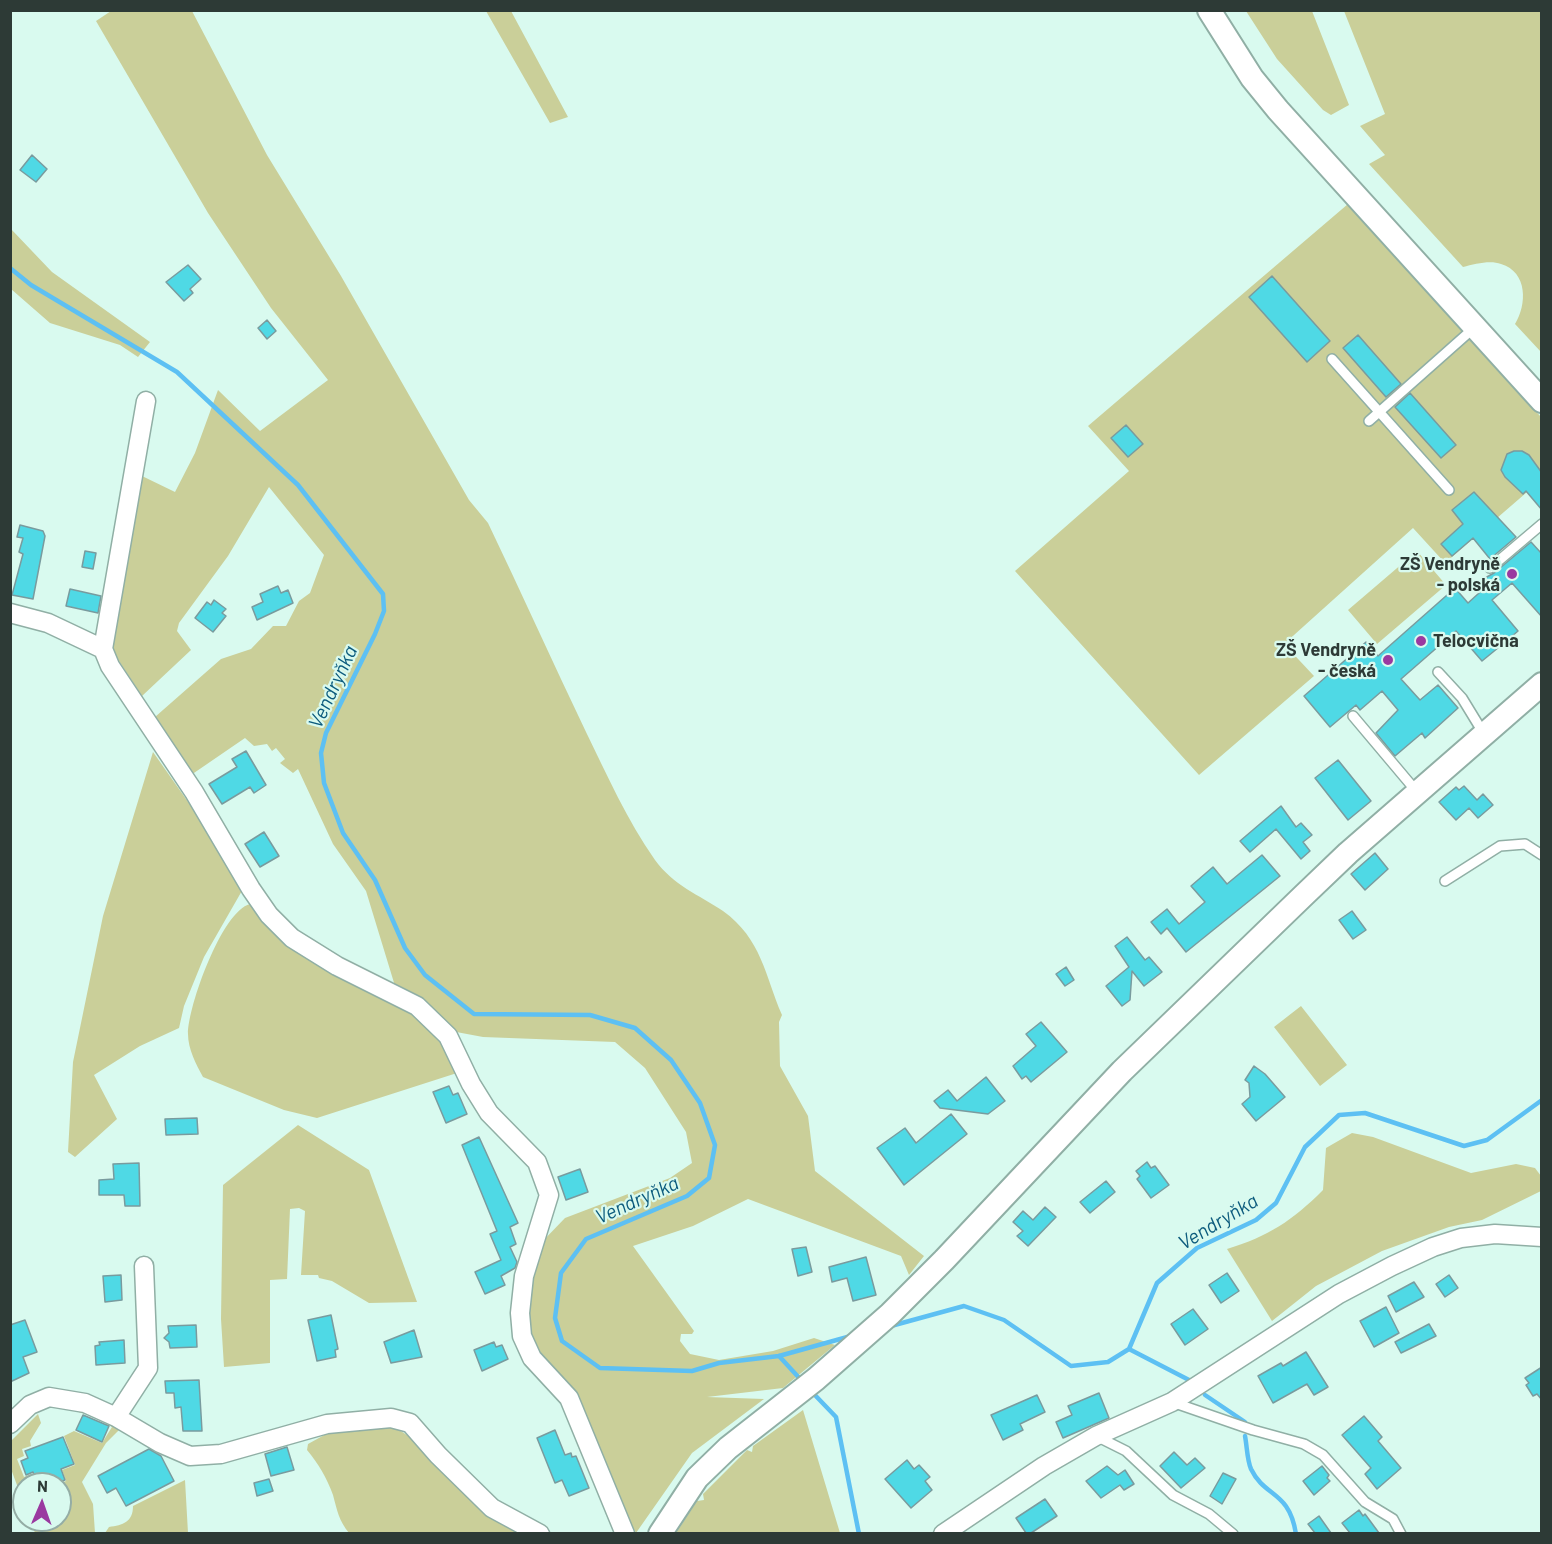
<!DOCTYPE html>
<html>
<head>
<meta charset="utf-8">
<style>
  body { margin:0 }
  #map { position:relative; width:1552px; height:1544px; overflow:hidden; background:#d9faef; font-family:Barlow,sans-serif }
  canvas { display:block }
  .frame { position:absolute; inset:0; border:12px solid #2d3a36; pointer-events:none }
  .north { position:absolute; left:12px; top:1472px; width:60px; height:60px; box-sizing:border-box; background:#d9faef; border:2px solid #94ada5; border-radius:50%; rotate:2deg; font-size:16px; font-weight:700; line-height:24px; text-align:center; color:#2d3a36 }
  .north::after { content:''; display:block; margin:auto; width:21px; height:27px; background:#9a39a0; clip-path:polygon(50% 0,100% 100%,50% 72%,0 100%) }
</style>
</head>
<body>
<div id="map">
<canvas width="1552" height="1544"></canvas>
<div class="frame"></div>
<div class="north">N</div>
</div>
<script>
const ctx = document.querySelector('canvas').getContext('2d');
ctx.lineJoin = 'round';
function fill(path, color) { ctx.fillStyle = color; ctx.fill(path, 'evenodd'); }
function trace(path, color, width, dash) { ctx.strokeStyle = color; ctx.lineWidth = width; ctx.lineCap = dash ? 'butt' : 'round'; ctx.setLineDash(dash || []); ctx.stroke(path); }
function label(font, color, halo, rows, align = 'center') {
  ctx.font = font + ' Barlow,sans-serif'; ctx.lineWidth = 4.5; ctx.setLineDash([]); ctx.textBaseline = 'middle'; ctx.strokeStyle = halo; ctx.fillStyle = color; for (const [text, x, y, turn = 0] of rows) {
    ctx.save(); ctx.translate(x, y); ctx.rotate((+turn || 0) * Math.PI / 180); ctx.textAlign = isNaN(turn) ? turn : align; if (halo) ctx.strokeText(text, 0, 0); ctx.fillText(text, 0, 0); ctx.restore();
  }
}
const green = new Path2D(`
  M111,11H192L267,155L341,276L469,500L488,523C521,592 553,663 586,732C607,775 627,820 655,860C673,885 699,895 723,911C762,939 765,976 782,1015L779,1022L780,1066L808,1116L815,1171L924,1256L909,1275L901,1256L748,1199L693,1226L633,1246L694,1331L692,1334H681L680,1341L690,1354L719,1360L773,1351L814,1338L835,1345L783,1388L707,1397L764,1399L692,1453L636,1533L533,1343L526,1319V1298L539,1245L565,1218L670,1178L692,1163L686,1132L645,1068L615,1042L483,1037L451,1031L395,986L366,891L333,844L298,769L293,773L280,763L285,759L276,748L272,751L267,744L254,746L245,738L191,775L155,717L221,659L251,649L273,626H286L299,601L310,593L324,555L269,487L228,556L179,623L177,631L191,650L142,696L113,652L117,607L140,478L142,476L175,492L195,453L218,390L260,431L328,380L271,308L208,213L96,21Z
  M486,11H511L568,117L550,123Z
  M1246,11H1312L1349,105L1331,115L1323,110L1277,59Z
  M1344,11H1541V352L1515,324C1527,305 1528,272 1501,264C1490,260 1475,264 1463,267L1369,164L1385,155L1360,126L1385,114Z
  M1348,204L1541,417V480L1445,563L1413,528L1284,644L1314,676L1199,775L1015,571L1129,471L1088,426Z
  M11,229L52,272L150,342L138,357L120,345L50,323L11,289Z
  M1417,551L1446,585L1377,644L1348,610Z
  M153,752L226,856L243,889L204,957L184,1006L179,1028L140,1046L94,1075L117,1119L75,1157L68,1152L73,1062L103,916Z
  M250,904L433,1026L457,1073L317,1118L284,1110L203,1077C196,1064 188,1049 188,1034C188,1006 222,911 250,904Z
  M1301,1006L1347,1065L1320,1086L1274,1027Z
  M298,1125L369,1170L417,1302L369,1303L332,1281L319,1278L318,1275H301L305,1211L299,1208L290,1209L287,1279L270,1280V1363L224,1367L221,1319L223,1185Z
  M1352,1133L1373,1137L1471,1173L1516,1164L1535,1168L1541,1176V1191L1482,1220L1449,1227L1382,1251L1316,1286L1272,1321L1227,1249C1269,1236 1292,1221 1323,1190L1326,1148Z
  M66,1403L121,1428L106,1443L82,1482L93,1504L95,1533H35L30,1520H60L58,1484L66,1481L62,1470L75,1465L64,1436L74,1431L102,1443L112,1427L92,1416L65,1408Z
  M803,1410L840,1533H676L697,1501L704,1500L703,1494L747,1450L752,1452L753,1446Z
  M38,1414L41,1423L30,1441L31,1446L22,1449L24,1456L17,1459L24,1477L31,1474L34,1481L42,1478L44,1484H24V1504L11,1469V1441Z
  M392,1427C415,1437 414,1443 430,1460C457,1488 486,1515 520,1533H349C339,1521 337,1510 333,1495C327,1478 318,1463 307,1450L308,1444L328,1433Z
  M185,1480L188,1533H105L109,1527C123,1525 133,1522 133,1506Z`);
const stream = new Path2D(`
  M10,268L31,285L177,372L298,485L383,594L384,611L375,634L326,733L321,753L324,783L343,833L375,880L405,948L425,975L474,1014L590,1015L635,1028L671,1060L700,1103L715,1145L709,1178L687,1196L586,1239L561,1273L555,1318L562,1341L600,1368L692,1371L719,1363L779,1356L851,1336
  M891,1326L964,1306L1004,1320L1071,1366L1108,1362L1129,1349L1157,1283L1197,1248L1256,1220L1276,1203L1305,1147L1339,1115L1365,1113L1464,1146L1487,1140L1542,1100
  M1129,1349L1189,1380
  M779,1356L802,1381
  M812,1392L836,1417L859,1534
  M1205,1395L1245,1422
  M1245,1436C1247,1446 1247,1460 1251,1469C1265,1498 1289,1490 1296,1534`);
const building = new Path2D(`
  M32,155L47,169L36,182L20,170Z
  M188,265L201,279L190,289L193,293L184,301L166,282Z
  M1272,276L1330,341L1307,362L1249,297Z
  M267,320L276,331L267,339L258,328Z
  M1358,335L1401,384L1386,397L1343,348Z
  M1410,393L1456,445L1441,458L1395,407Z
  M1126,425L1143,444L1128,457L1111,438Z
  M1514,451H1522L1529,455L1542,473V510L1526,491L1523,494L1505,477L1501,470L1507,454Z
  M1474,492L1516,537L1490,559L1473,538L1452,556L1441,544L1463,524L1452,510Z
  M20,525L43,531L45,536L33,599L12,595L23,554L19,552L23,538L17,537Z
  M1531,542L1542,554V617L1512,583L1492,600L1518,631L1504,643L1482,661L1456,631L1401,679L1420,700L1438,685L1458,708L1425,738L1422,733L1395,756L1376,733L1398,710L1382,691L1360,710L1356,705L1330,727L1304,696L1366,642L1378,656L1455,588L1468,603L1490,583L1485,578L1494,573Z
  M85,551L96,553L93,569L82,567Z
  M278,586L281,593L288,590L293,603L257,620L252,607L263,602L260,594Z
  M70,589L101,596L98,613L66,606Z
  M214,600L226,609L222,613L226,616L213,632L195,618L207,602L211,605Z
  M246,751L266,785L254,793L250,787L222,804L209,784L237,767L232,759Z
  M1338,760L1371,801L1348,820L1315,778Z
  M1464,786L1477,800L1483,794L1493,805L1478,818L1469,808L1456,820L1439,802L1456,787L1459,790Z
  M1281,806L1296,827L1301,823L1312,835L1303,842L1310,851L1301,859L1276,829L1250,852L1240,841Z
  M264,832L279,856L260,867L245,844Z
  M1375,853L1388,869L1365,890L1351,874Z
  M1262,855L1280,876L1186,952L1167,928L1161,934L1151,922L1167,909L1179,924L1205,902L1191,886L1213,867L1227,884Z
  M1352,911L1366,930L1353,939L1339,920Z
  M1127,937L1145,960L1149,957L1162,972L1144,986L1132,971L1130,1000L1122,1006L1106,986L1129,967L1115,946Z
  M1066,967L1074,980L1065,986L1056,974Z
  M1041,1022L1067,1052L1031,1082L1026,1076L1022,1079L1013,1066L1036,1046L1026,1034Z
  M1254,1066L1265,1074L1285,1097L1256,1121L1242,1104L1250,1097L1249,1083L1245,1080Z
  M986,1077L1005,1101L988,1114L940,1108L934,1101L948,1090L957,1101Z
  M449,1086L453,1095L458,1093L467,1114L446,1123L433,1092Z
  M951,1114L967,1134L904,1185L877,1148L905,1128L916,1143Z
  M197,1118L198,1134L166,1135L165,1119Z
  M479,1137L518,1223L510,1227L516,1244L510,1247L517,1262L515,1268L501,1276L505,1285L485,1294L475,1272L501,1260L490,1234L497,1231L462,1145Z
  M1147,1162L1151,1168L1155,1166L1169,1185L1151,1198L1137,1179L1140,1176L1136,1171Z
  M139,1163L140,1206H125L124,1195H99V1180L114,1179L113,1164Z
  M580,1169L588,1192L566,1200L558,1177Z
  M1106,1181L1115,1192L1090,1213L1080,1202Z
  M1045,1207L1056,1217L1028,1246L1017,1236L1023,1231L1013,1222L1023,1211L1033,1220Z
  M806,1247L812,1272L798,1276L792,1249Z
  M866,1257L876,1295L853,1301L847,1278L832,1282L829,1267Z
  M1227,1273L1239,1291L1221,1303L1209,1285Z
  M121,1275L122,1300L105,1302L103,1276Z
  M1449,1275L1458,1288L1445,1297L1436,1284Z
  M1414,1282L1424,1297L1396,1312L1388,1296Z
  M1386,1307L1399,1333L1374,1347L1360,1321Z
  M1193,1309L1208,1329L1185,1345L1171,1324Z
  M331,1315L338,1349L335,1350L336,1357L317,1361L308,1320Z
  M25,1320L37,1352L23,1357L29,1373L10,1382V1325Z
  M1429,1324L1436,1336L1401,1353L1395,1342Z
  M196,1325L197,1347L170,1348L169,1342L164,1338L169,1333L168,1326Z
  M414,1330L422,1357L391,1363L384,1342Z
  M124,1340L125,1363L96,1365L95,1346L100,1345L99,1342Z
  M494,1342L496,1347L502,1345L508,1359L482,1371L474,1350Z
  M1306,1352L1328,1387L1314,1395L1307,1384L1273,1403L1258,1376L1281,1363L1283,1366Z
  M1542,1367V1400L1537,1394L1533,1396L1526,1385L1529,1383L1525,1378Z
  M199,1380L202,1431H183L181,1407L175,1408L174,1393H166L165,1381Z
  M1099,1393L1109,1418L1063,1438L1056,1422L1072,1415L1068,1406Z
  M1037,1395L1045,1412L1020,1424L1023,1430L1003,1440L991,1415Z
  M83,1415L109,1426L102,1442L76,1430Z
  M1364,1416L1382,1437L1378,1441L1401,1468L1377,1489L1365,1474L1371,1468L1342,1435Z
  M555,1430L565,1455L571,1453L572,1457L576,1456L589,1488L569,1496L562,1480L555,1483L537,1438Z
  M63,1437L74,1464L61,1469L65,1480L53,1484L49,1474L36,1479L33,1472L26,1475L21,1461L28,1458L25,1451Z
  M287,1447L294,1470L271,1476L265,1454Z
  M149,1449L161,1456L174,1481L126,1506L116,1488L107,1493L98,1476Z
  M1174,1452L1187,1465L1195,1458L1205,1468L1181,1488L1160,1466Z
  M907,1460L914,1469L919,1465L930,1477L925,1481L932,1490L911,1508L885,1479Z
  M1107,1466L1118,1475L1125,1470L1134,1484L1124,1490L1120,1485L1101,1498L1086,1481Z
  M1322,1466L1329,1475L1327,1478L1330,1481L1314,1495L1303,1481Z
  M1223,1473L1236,1479L1222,1504L1210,1496Z
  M269,1479L273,1491L257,1496L254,1483Z
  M1045,1499L1057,1516L1031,1533H1026L1016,1518Z
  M1359,1510L1363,1516L1365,1514L1379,1533H1350L1342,1523Z
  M1319,1516L1331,1533H1315L1308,1524Z`);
const service = new Path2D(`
  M1332,359L1449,490
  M1369,421L1475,327
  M1490,568L1542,524
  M1438,672L1462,698L1484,734
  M1353,716L1417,792
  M1445,881L1500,846L1525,844L1542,855
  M1172,1402L1253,1430L1304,1444L1323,1455L1365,1502L1393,1519L1401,1534
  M1096,1436L1126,1451L1173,1495L1209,1514L1233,1534`);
const minor = new Path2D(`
  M146,401L103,649L110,666L194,792L251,889L269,915L292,938L337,966L417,1006L448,1036L471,1084L489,1113L537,1162L549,1195L524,1276L520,1313L522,1336L532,1358L569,1398L625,1534
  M10,613L48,623L103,649
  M116,1417L148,1368L144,1266
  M10,1424L30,1405L49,1397L85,1403L116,1417L160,1443L190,1456L221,1454L327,1424L391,1418L410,1423L438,1455L492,1508L540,1534
  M943,1534L1044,1466L1096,1436L1172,1402L1339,1294L1392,1266L1433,1247L1461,1238L1495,1234L1542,1237`);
const tertiary = new Path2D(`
  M1209,10L1252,78L1278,110L1542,401
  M660,1534L697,1478L728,1448L816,1379L890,1314L944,1260L1122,1071L1302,897L1348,853L1542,684`);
const markers = [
  [1512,574,6,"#9a39a0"],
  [1421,641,6,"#9a39a0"],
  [1388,660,6,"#9a39a0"]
];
const poiNames = [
  ["ZŠ Vendryně",1500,564],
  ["- polská",1500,585],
  ["Telocvična",1433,641,"left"],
  ["ZŠ Vendryně",1376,650],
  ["- česká",1376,671]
];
const waterNames = [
  ["Vendryňka",333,687,-65],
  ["Vendryňka",637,1200,-24],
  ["Vendryňka",1218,1222,-31]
];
fill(green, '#cacf99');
trace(stream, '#5dc0f3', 4.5);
fill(building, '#4fd9e5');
trace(building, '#799b9e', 1.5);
trace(service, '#90afa5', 12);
trace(minor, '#90afa5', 21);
trace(tertiary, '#90afa5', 26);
trace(service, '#fff', 9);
trace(minor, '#fff', 18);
trace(tertiary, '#fff', 22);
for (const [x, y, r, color] of markers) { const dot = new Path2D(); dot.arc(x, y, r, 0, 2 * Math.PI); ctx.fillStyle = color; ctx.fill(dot); trace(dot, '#d9faef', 2); }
label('bold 18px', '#2d3a36', '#d9faef', poiNames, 'right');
label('italic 20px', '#0c5b7d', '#d9faef', waterNames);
</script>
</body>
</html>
